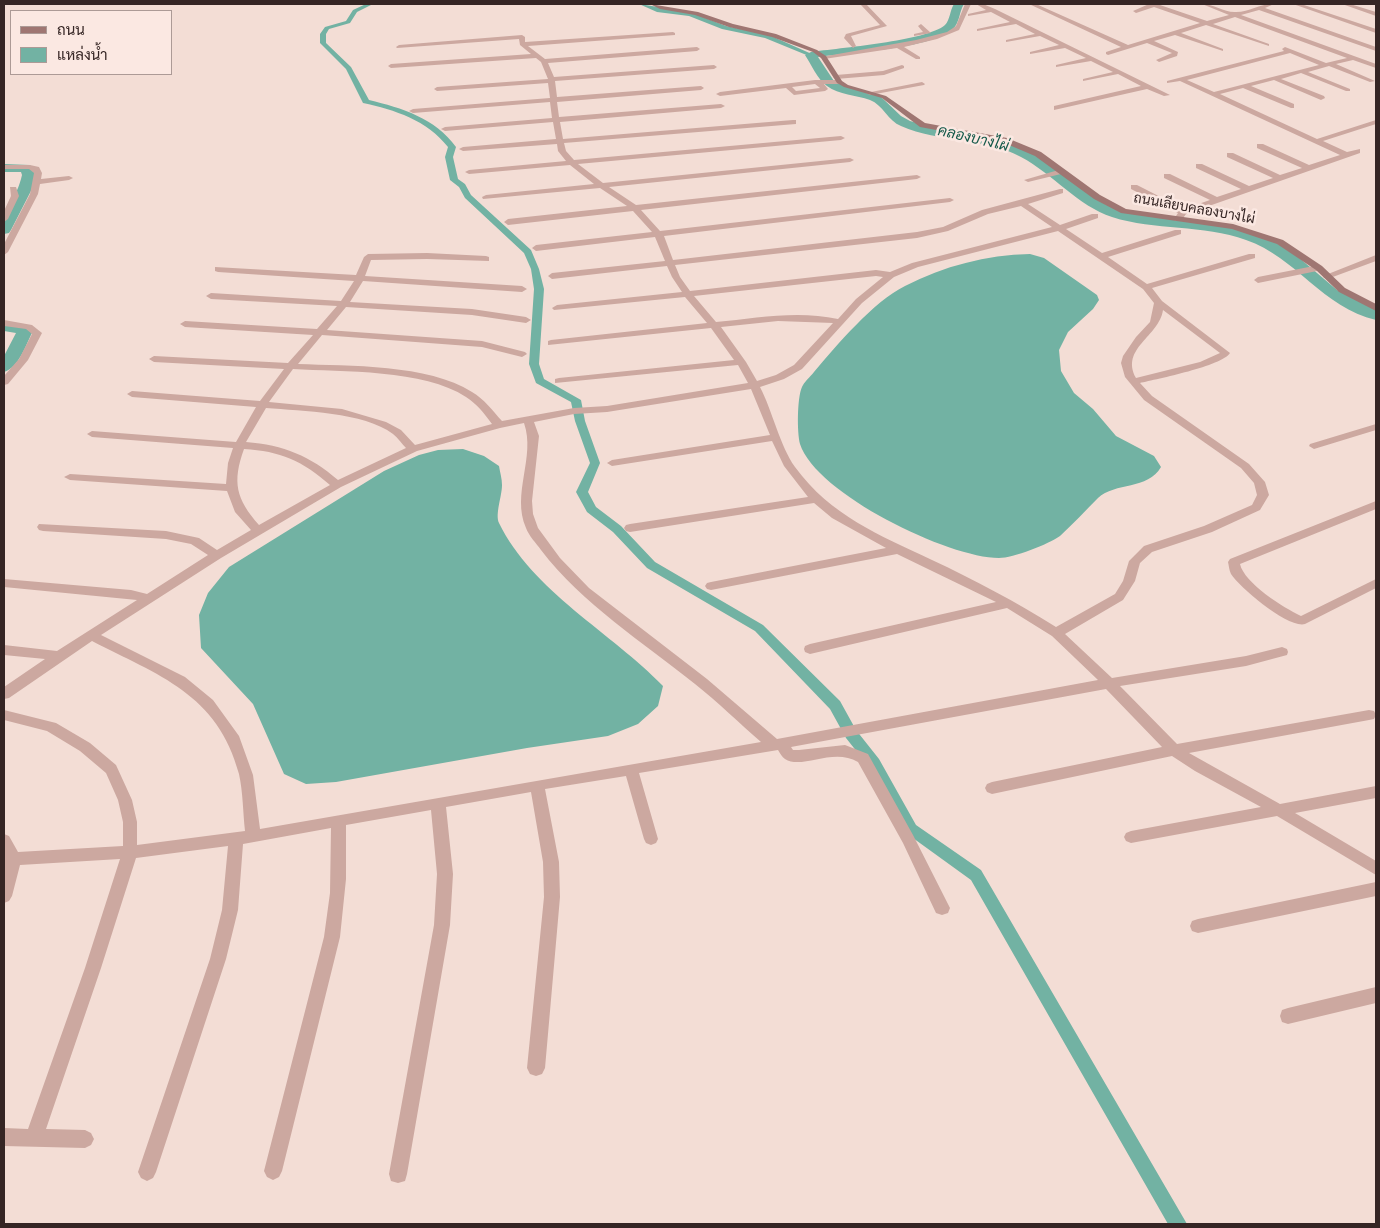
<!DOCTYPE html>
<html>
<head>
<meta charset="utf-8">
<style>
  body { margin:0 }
  #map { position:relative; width:1380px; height:1228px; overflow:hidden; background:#f3ddd5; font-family:Overpass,Sarabun,sans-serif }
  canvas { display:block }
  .frame { position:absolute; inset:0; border:5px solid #352524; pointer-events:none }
  .legend { position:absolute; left:10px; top:10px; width:162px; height:65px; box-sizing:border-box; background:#fbe8e2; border:1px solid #ac9a96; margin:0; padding:6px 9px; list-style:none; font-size:15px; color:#352524 }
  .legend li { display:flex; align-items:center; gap:10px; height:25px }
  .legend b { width:25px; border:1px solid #ac9a96 }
</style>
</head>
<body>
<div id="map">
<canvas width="1380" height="1228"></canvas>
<div class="frame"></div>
<ul class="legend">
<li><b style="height:6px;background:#9f7672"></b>ถนน</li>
<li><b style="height:14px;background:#72b2a3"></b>แหล่งน้ำ</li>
</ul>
</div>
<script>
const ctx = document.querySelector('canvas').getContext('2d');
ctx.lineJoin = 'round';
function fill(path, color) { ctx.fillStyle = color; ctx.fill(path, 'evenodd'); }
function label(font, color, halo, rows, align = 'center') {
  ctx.font = font + ' Overpass,Sarabun,sans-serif'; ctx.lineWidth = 5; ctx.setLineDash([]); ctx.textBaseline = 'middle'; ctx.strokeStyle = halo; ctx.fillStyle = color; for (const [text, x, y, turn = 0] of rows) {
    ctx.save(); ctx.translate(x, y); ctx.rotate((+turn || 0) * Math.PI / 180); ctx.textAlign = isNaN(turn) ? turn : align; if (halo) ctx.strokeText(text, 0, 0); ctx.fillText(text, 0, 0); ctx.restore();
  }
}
const water = new Path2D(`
  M1030,254L1044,258L1097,295L1099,300L1093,309L1068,332L1059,350L1061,371L1074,393L1093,409L1116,436L1154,456L1161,467C1148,490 1115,482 1098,498C1085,511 1073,524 1060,536C1049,544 1013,558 999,558C949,558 816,494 800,444C797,432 797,398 802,387C804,382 810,377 814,372C836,346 874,301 905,286C944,266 986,255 1030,254Z
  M463,449L484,456L499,466C500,472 502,479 502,485C502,496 495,514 499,523C532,591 612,633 663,686L658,706L638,724L608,736L527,748L336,782L306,784L284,774L253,704L201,648L199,615L208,593L229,567L384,471L419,455L438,450Z`);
const canal = new Path2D(`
  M366,4H373L357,12L350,23L329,29L326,34V43L351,67L369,100C402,108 435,118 456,147L453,157L458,179L465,184L471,195L531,250L539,269L544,289L539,364L544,379L581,400L585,421L600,463L588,492L596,507L621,526L655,562L763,625L840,701L856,730L879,759L916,825L981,870L1187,1224H1168L971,880L906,833L869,767L846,738L830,709L755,631L647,568L613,532L587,512L576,492L590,463L575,421L571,402L536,383L529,364L534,289L531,269L524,253L465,198L459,187L450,180L445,157L448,147C427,120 395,110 363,103L346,69L320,43V34L325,27L346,21L353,10Z
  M639,4L690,12L726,26L769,35L814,55L809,56L765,38L722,29L689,16L657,12Z`);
const river = new Path2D(`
  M954,4H964C959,12 960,22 953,29C935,48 846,53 818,57L834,81L853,88L879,95L901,116L910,121L940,129L980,135L1017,145L1032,152L1105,204L1121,210L1214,223L1256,233L1274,241L1297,256L1337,290L1376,309V320C1323,308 1296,257 1246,240C1203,224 1155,231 1112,217C1078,206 1053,174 1021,157C984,137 940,143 901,126C888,121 883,105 870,100C856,95 839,95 827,86C818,80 811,64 805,55L811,52C838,48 927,41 945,25C950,20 950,10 954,4Z
  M4,164L30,165L36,175L34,185L11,230L9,233L4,234C2,208 17,199 22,175L21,172H4Z
  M4,321L28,326L33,331C26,344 19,368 4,372V356L16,333L4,331Z`);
const street = new Path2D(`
  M860,4H866L887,26L851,36L856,46L853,48L844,38L846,34L880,25Z
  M965,4H971L959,30L937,39L904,47L920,57V59H916L897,48L824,59L821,57L916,40L947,32L956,26Z
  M976,4H983L995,9L1170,95L1164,96L1147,89L1054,110V106L1141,86L1118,74L1083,81V79L1113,72L1091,61L1056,67V65L1086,58L1065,48L1030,54V52L1059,45L1040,36L1006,42V40L1035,34L1016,24L977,31V29L1010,22L991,12L968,16V14L986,10Z
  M1029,4H1036L1128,45L1200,23L1154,7L1136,13L1133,11L1149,4H1157L1207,21L1229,15L1202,4C1214,4 1225,13 1236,12C1250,12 1258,4 1274,4L1265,8L1376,47V51L1259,10L1241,15L1376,64V68L1353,60L1336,64L1375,81L1370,82L1329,66L1308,72L1350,89V91H1346L1301,73L1281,79L1324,96L1325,98L1321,100L1274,80L1251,86L1294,104V108H1291L1243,88L1220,94L1317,139L1376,120V124L1323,141L1347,152L1360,149V153L1186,214L1181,221H1175L1174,219L1178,213L1131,189V185H1137L1184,209L1210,200L1164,178V174H1170L1217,197L1241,189L1196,168V164H1202L1249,186L1273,178L1227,157V153H1233L1280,175L1302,168L1257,148V144H1263L1309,165L1340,155L1180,81L1167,83V81L1284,51L1282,49L1285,47L1326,63L1347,58L1235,17L1213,24L1269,44V46L1206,25L1181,33L1223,49V51L1175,35L1154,41L1178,52L1177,56L1159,62L1156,60L1172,53L1147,43L1108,55L1106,54V52L1121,47ZM1290,53L1319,65L1214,92L1187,80Z
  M1293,4H1301L1376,29V33Z
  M1342,4H1350L1376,12V16Z
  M921,24L931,33L914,36V34L923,32L918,26Z
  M673,32L675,33V35L528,46L545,59L697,47L700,49L697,51L548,63L554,77L714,65L717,67L714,69L555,81L557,97L701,86L704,88L701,90L557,102L559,117L721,104L725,106L721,108L560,122L563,139L793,120H796V124L564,143L566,151L574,160L841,136L845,138L841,140L578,164L603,183L850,158L854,160L850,162L609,187L636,205L917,175L921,177L917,179L641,210L660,231L950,198L954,200L950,202L664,236L673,260L917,232L943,227L982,210L1060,189H1063V193L1028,204L1060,225L1092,214H1098V218L1066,229L1102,253L1175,230H1181V234L1108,257L1147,284L1249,254H1255V258L1152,288L1162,301L1230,353C1222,366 1157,379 1140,383L1152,396L1249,464L1265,482L1269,495L1260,510L1212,532L1152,552L1140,563L1135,581L1123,600L1065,634L1112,678L1246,656L1282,647L1287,649L1288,652L1287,655L1246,666L1120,686L1177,744L1369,710L1374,711L1376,715L1374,719L1369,720L1189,753L1280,804L1376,786V798L1295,813L1376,861V875L1277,816L1131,843L1126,841L1124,837L1126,833L1131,831L1261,807L1195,771L1172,756L992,794L987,792L985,788L987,784L992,782L1162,747L1106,689L791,747L793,750H799L845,745L868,754L913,835L950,908L948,913L942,915L936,913L903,843L858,762C833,747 802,770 785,759C782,757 780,753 778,750L639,773L658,839L656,843L651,845L646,843L644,839L626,776L545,789L559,862L560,897L545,1068L542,1074L536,1076L530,1074L527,1068L544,897L543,862L531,792L446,807L453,874L450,925L407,1174L405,1181L398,1183L391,1181L389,1174L434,925L437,874L431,810L346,825V879L340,937L282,1171L279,1177L273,1180L267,1177L264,1171L324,937L330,893L331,828L243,844L238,910L226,959L156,1172L153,1178L147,1181L141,1178L138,1172L210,959L222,910L228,846L136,858L101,968L46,1129L85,1130L91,1133L94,1139L91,1145L85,1148L4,1146V1128L28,1129L85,968L120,859L20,865L12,896L9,901L4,903V834L9,836L18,852L123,846V822L118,800L106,773L80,751L47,731L4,720V710L56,723L90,743L116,765L132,800L137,822V845L245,831C243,813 243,792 239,774C218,694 158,675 92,641L9,698L4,699V687L45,659L4,655V645L57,651L137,600L4,587V579L131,590L147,594L208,555L191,544L166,539L43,531L39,530L37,527L39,524L166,531L199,538L217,550L251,530L235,512L227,491L70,480L64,477L70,474L226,484L228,463L233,448L92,437L87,434L92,431L236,442L256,407L132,397L127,394L132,391L260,401L284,369L154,362L149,359L154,356L288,363L313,335L185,327L180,324L185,321L317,329L337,306L211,299L206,296L211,293L341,301L354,281L218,272L215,271V267L356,275L364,257L368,254L427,253L486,256L489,257V261L427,259L371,260L365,276L522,286L527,289L522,292L363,281L350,302L472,309L526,317L531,320L526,323L472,315L346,307L327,330L482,341L525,352L527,354L522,357L482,347L322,335L298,364C349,366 428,364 472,392C484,399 492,410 502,421L574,408L607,406L748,383L738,365L555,383V379L559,378L734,360L711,328L548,345V341L551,340L707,323L685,297L554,310L552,308L557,305L682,292L672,277L667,266L552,279L548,276L552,273L665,261L655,237L536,251L532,248L536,245L652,232L633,211L508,225L504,222L508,219L627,206L600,188L483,199L482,197L486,195L594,184L570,165L469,174L465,172L469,170L566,161L558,151L557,144L463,151L459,149L463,147L556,139L553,122L445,131L441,129L445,127L552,118L550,102L413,113L409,111L413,109L550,98L548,83L437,91L434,89L437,87L548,79L541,62L536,58L391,68L388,66L391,64L531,54L520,45L519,39L397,48L396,47L399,45L522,35L525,37V42ZM1021,206L1052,227L912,263L890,272L876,270L690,291L680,277L675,265L917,238L948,231L988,214ZM1058,231L1143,289L1154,303L1150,322L1136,337L1123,356L1121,363L1125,377L1144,400L1241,468L1254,483L1257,495L1252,505L1204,526L1144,546L1129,561L1123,581L1115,594L1056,627C1016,602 975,580 932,560C879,535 831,516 795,467C780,446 772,410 760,387L784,379L802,369L862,303L894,277L918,267ZM876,276L883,277L856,299L838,319C798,310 756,318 716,322L694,296ZM1163,310L1220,353L1200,362L1136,378C1120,348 1159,337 1163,310ZM778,321L833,323L794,365L776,375L757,381L746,362L721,327ZM293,369C342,372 424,369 466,397C477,404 484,413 492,424L415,445L401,430L386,422L342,409L269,402ZM751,389L770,435L612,460L607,463L612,466L772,441L784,466L808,497L630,524L626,525L624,528L626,531L630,532L814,503L832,518L886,548L711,582L707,583L705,586L707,589L711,590L897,554L996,602L810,644L805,646L804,649L805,652L810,654L1007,608L1052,636L1098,680L777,739L707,679L589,588L560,558L538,528L533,514L532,501L539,436L534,422L574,414L607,412ZM266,408C302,411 364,412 393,434C398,438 402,444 406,448L338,480C310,456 284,445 246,442ZM524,423C536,457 511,494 526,528C529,536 536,543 541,550C582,604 643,642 695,684C718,702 739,723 761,742L260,829L253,775L239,736L213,700L185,677L101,635L221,558L341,487L417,451L500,428ZM244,449C280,451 303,461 330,485L259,525C236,499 232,482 244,449Z
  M902,65L904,66V68L884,75L836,79L833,77L836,75L883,71Z
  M815,80H839L842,82L839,84H824L828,89L825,91L794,95L786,88L720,96L716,94L720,92ZM815,84L820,88L796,91L792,87Z
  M922,82L925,84L924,85L870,95L866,93Z
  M4,165H30L39,167L42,173L41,179L69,176L73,178L69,180L40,184L38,194L8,252L4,255V244L30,194L34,173L29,169H4Z
  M1062,169L1066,171L1065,173L1028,182L1024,180Z
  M10,187H16L19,196L8,219L4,222V211L11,196Z
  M1376,255V261L1330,278H1324L1323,276Z
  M1319,265L1323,268L1322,270L1258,283L1254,280L1258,277Z
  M4,320L32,325L42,333L28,360L8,384L4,385V376L19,359L32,334L26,329L4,326Z
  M1376,424V430L1314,449L1309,446L1310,444Z
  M1376,501V509L1240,564C1244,583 1284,608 1301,616L1376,579V588L1305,624C1289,629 1240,588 1231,574C1229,570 1229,566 1228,562L1230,559Z
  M1376,882V896L1198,933L1192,931L1190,926L1192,921L1198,919Z
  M1376,987V1003L1288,1024L1282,1022L1280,1016L1282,1010L1288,1008Z`);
const secondary = new Path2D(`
  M650,4L698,12L733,24L776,34L817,50L826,56L842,81L848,85L886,96L925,123L1007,138L1041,152L1100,195L1126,209L1233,224L1283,240L1322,266L1345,288L1376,304V311L1339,292L1316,270L1277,244L1232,229L1121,213L1094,199L1035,156L1002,142L920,127L882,98L844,87L837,83L821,58L813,52L772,37L729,27L695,15L660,9Z`);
const farStreetnames = [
  ["ถนนเลียบคลองบางไผ่",1194,210,10]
];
const farWaternames = [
  ["คลองบางไผ่",973,140,13]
];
fill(water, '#72b2a3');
fill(canal, '#72b2a3');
fill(river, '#72b2a3');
fill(street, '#cca8a0');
fill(secondary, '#9f7672');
label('14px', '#352524', '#fbe8e2', farStreetnames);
label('italic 15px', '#165a4b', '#fbe8e2', farWaternames);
</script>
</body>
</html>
